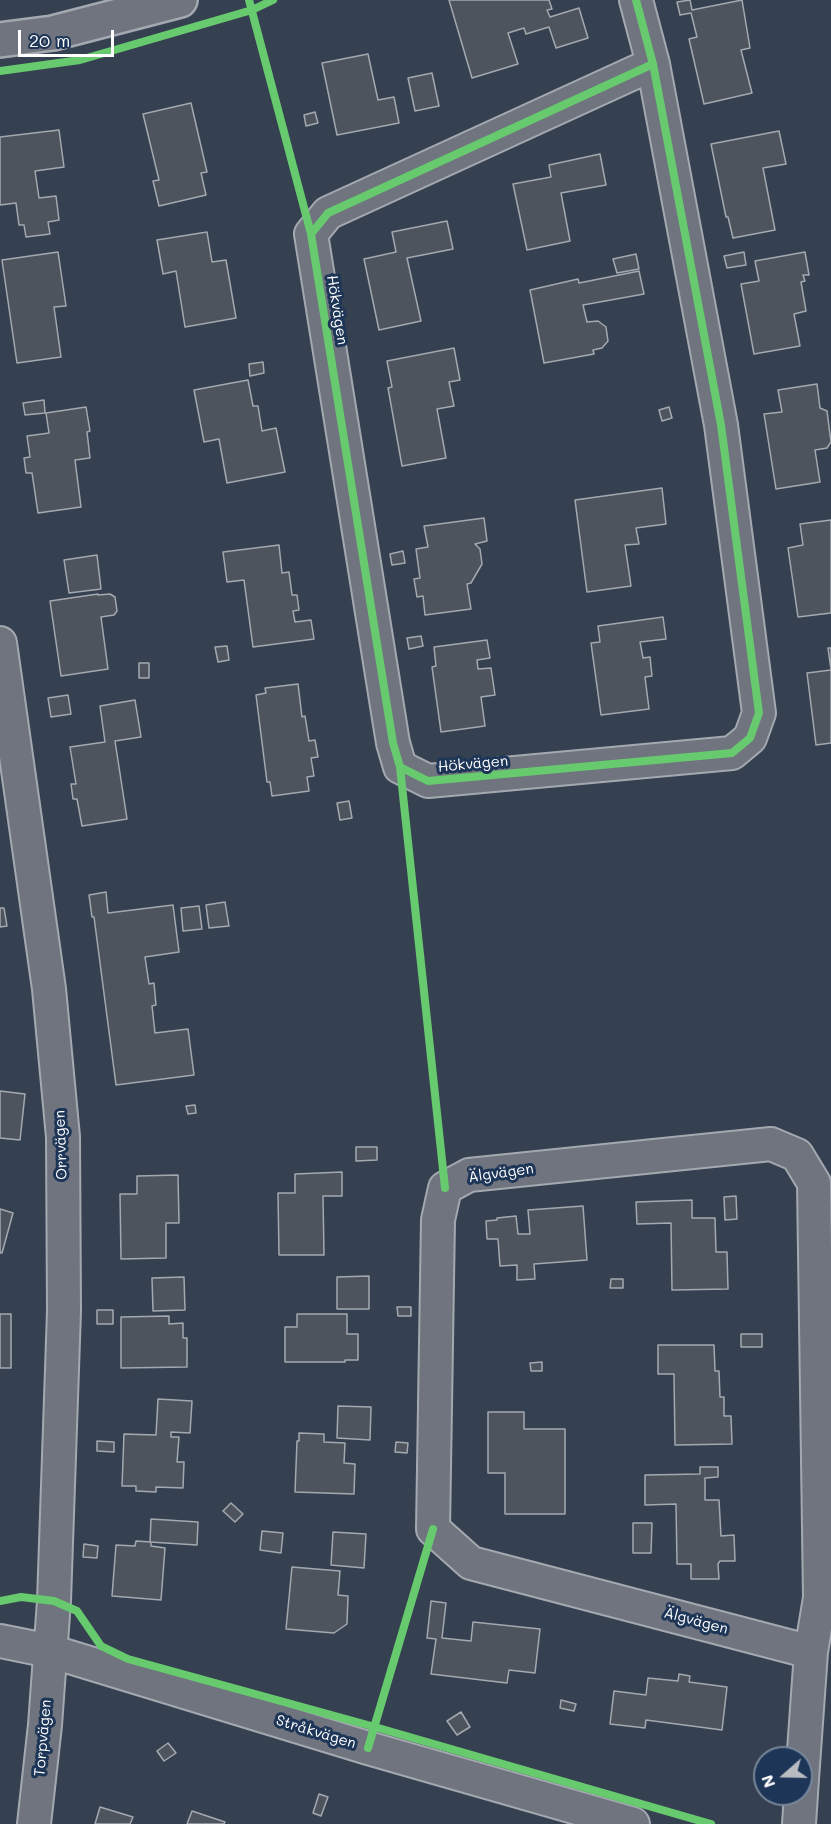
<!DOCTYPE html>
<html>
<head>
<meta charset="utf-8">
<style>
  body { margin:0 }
  #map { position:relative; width:831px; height:1824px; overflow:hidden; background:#354050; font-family:Mali,sans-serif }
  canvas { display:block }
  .north { position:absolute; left:753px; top:1746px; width:60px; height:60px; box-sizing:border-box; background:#1d3557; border:2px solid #77869a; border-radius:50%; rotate:250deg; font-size:16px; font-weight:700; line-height:24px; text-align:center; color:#fff }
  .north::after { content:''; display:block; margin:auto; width:21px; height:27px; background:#b8bcc2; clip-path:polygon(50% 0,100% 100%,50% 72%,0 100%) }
  .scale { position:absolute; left:18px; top:30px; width:96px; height:27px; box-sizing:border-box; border:3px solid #fff; border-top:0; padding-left:8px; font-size:18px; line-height:21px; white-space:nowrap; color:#fff; -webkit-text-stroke:4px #1d3557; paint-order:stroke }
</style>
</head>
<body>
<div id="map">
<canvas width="831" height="1824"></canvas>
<div class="north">N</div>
<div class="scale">20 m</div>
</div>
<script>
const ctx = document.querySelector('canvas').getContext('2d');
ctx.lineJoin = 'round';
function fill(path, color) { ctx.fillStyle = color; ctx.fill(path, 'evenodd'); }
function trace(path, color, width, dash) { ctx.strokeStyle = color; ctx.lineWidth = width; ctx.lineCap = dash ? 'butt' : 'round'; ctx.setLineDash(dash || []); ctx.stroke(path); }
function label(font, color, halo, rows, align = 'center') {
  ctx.font = font + ' Mali,sans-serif'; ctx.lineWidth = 6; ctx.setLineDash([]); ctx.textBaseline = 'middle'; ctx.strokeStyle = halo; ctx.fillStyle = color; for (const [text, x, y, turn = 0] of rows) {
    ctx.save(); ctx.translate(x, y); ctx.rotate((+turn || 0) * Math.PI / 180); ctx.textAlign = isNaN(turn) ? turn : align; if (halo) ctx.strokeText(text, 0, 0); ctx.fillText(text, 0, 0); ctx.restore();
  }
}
const building = new Path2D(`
  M449,0H549L552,9L547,10L550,17L579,8L588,38L556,48L549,27L526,34L524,28L508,33L518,64L472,78Z
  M690,0L692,10L742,0L750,48L741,50L752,93L704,104L689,39L697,37L691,13L680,15L677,2Z
  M368,54L378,100L394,97L399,123L337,135L322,63Z
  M432,73L439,106L415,111L408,78Z
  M191,103L207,172L201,173L206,195L159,206L153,181L159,180L143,114Z
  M315,112L318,123L306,126L304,115Z
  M59,130L64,167L35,171L39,198L56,196L59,220L48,222L50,234L26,237L24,225H19L16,203L0,205V137Z
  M779,131L786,164L763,168L775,230L733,238L728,217H726L711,144Z
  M600,154L606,185L561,193L570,241L527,250L513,184L551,177L549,165Z
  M447,221L453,249L407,258L421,321L379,330L364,259L396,252L392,232Z
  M207,232L212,262L226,260L236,318L185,327L176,271L163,274L157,240Z
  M58,252L66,306L54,307L61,357L17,363L2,260Z
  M744,252L746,265L727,268L724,256Z
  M805,252L809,275H803L805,281L801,282L806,311L794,314L800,346L754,354L741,284L759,281L755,261Z
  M636,254L639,269L617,273L613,259Z
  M639,271L644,294L583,305L587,322L598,321L606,327L608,341L602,348L593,350L594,354L544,363L530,290L578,279L579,283Z
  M454,348L460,380L449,382L454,406L437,409L446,458L402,466L388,388L392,387L387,361Z
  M263,362L264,373L250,376L249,364Z
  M248,380L253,406H258L262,431L276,428L285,472L227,483L219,439L204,442L194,390Z
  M817,384L820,408L827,411L831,442L827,448L815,450L820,482L776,489L764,414L782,412L778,390Z
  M44,400L45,413L25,415L23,403Z
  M86,407L90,431L87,432L90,458L75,460L81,507L38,513L32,473H26L24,458L30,457L27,436L49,433L46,413Z
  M669,407L672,418L662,421L659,410Z
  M662,488L666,524L636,528L639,544L625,545L631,586L587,592L575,500Z
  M484,518L487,541L475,544L480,549L482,564L471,583L467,584L471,609L425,615L423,596L417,597L414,579L420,578L416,549L428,547L424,526Z
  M831,520V613L798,617L788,548L803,545L800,524Z
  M279,545L282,573L289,572L292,595H297L299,610L293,611L295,622L311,620L314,639L253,647L244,580L227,582L223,552Z
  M403,551L405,563L392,565L390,554Z
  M97,555L101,589L69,593L64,560Z
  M98,594V595L110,594L115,597L117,611L114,615L101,617L108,669L61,676L50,601Z
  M663,617L666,639L640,642L643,658L650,657L652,676L645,677L649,709L601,715L591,643L600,642L598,626Z
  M421,636L423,646L409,649L407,638Z
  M487,640L490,658L477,660L478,669L491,668L495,695L481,697L485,726L441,732L432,667L436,666L434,647Z
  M227,646L229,660L218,662L215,647Z
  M828,648H831V743L816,745L807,673L831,670Z
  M139,663H149V678H139Z
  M298,684L302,717L305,716L309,741L315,740L318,757L311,758L314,776L307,777L309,791L272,796L270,782H267L256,695L266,693L265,688Z
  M68,695L71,714L51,717L48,698Z
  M135,700L141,737L115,741L127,819L82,826L77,799H73L71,784H76L70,747L105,742L100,706Z
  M349,801L352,818L340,820L337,803Z
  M106,892L108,913L173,905L179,952L145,957L149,984L154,983L156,1005L152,1006L155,1033L188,1029L194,1075L116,1085L94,917H92L89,895Z
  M225,902L229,926L209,928L206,905Z
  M199,906L202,929L183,931L181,908Z
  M0,908H4L7,926L0,927Z
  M0,1091L25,1094L20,1140L0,1138Z
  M195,1105L196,1113L188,1114L186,1106Z
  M356,1147H377V1160L356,1161Z
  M342,1172V1196H323L324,1255H279L278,1193H295V1174Z
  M178,1175L179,1223H166V1258L121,1259L120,1194H137V1176Z
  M736,1196L737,1219L725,1220L724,1197Z
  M692,1200V1218H715L716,1252H727L728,1289L672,1290L671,1223L637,1224L636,1202Z
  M583,1206L587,1260L534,1264L535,1279L517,1280V1265L500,1266L498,1239H487L486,1221L497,1220V1218L516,1216L518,1234H530L528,1210Z
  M0,1209L13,1213L2,1253H0Z
  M369,1276V1309H337V1277Z
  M184,1277L185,1310L153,1311L152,1278Z
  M611,1279H623V1288H610Z
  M397,1307H411V1316H398Z
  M97,1310H113V1324H97Z
  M0,1314H11V1368H0Z
  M297,1314H347V1334H358V1360H345V1362H285V1327H297Z
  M169,1316V1324L183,1323V1338H187V1367L121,1368V1317Z
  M741,1334H762V1347H741Z
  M658,1345H714L715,1371H719L720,1397H724V1416H731L732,1444L675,1445L674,1374H658Z
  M542,1362V1371H531L530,1363Z
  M158,1399L192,1401L190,1433L171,1432V1437H179L177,1462H184L183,1488L156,1487V1492L136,1491V1486H122L124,1434L156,1435Z
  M338,1406L371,1407L370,1440L337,1438Z
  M488,1412H524V1429H565V1514H505V1473H488Z
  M299,1433L324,1434V1442L345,1443L344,1463L355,1464L354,1494L295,1492L297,1441H299Z
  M97,1441L114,1442V1452L97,1451Z
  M396,1442L408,1443L407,1453L395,1452Z
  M700,1467H718V1477L705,1478V1500H719L721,1536L734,1535L735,1561H720L718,1564L719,1579H691V1564H677L676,1504L645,1505V1475L700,1474Z
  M231,1503L243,1514L235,1522L223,1511Z
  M151,1519L198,1522L197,1545L150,1542Z
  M633,1523H652L651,1553H633Z
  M262,1531L283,1533L281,1553L260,1550Z
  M333,1532L366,1534L364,1568L331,1565Z
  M136,1541L151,1542V1546L165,1548L161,1600L112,1596L116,1545L135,1546Z
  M84,1544L98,1546L97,1558L83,1557Z
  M292,1567L340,1571L338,1595L348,1596L347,1624L334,1633L286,1629Z
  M431,1601L446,1603L442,1638L471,1641L473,1622L540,1629L535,1673L509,1670L507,1683L431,1674L436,1639L427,1638Z
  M679,1674L690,1676L689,1682L727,1687L722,1730L646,1720L645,1728L610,1724L614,1691L646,1695L648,1678L678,1681Z
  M561,1700L576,1704L574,1711L560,1708Z
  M461,1712L470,1727L457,1735L447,1721Z
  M168,1743L176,1753L164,1761L157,1751Z
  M319,1794L328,1797L321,1816L313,1813Z
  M100,1807L133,1817L130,1824H95Z
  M192,1811L225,1822L224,1824H187Z`);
const street = new Path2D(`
  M636,0L653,64L721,425L759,713L750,738L732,753L428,781L400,767L393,743L311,234L328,213L653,64
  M0,643L49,989L63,1137L64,1311L54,1601L45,1725L34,1824
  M0,1641L50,1651L368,1748L633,1824
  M801,1793L811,1652L820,1598L814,1183L797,1155L771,1144L469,1175L445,1188L438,1220L433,1529L471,1563L811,1652
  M799,1824L801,1794`);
const secondary = new Path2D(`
  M0,40L53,33L180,0`);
const cycleway = new Path2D(`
  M249,0L311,234
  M636,0L653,64L721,425L759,713L750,738L732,753L428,781L400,767L393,743L311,234L328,213L653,64
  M0,71L80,60L252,10L273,0
  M400,767L445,1188
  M0,1601L21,1597L54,1601L77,1611L101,1646L128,1659L375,1727L711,1824
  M368,1748L433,1529`);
const streetNames = [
  ["Hökvägen",337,310,81],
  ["Hökvägen",473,764,-5],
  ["Orrvägen",61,1145,-92],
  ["Älgvägen",501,1173,-8],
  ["Älgvägen",696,1621,15],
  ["Stråkvägen",316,1732,17],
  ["Torpvägen",43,1738,-85]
];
fill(building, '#4e545d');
trace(building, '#a4a9b0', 1.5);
trace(street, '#a4a9b0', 36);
trace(secondary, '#a4a9b0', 38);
trace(street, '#6f747e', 32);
trace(secondary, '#6f747e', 33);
trace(cycleway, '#67ca6e', 8);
label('15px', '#fff', '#1d3557', streetNames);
</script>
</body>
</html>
